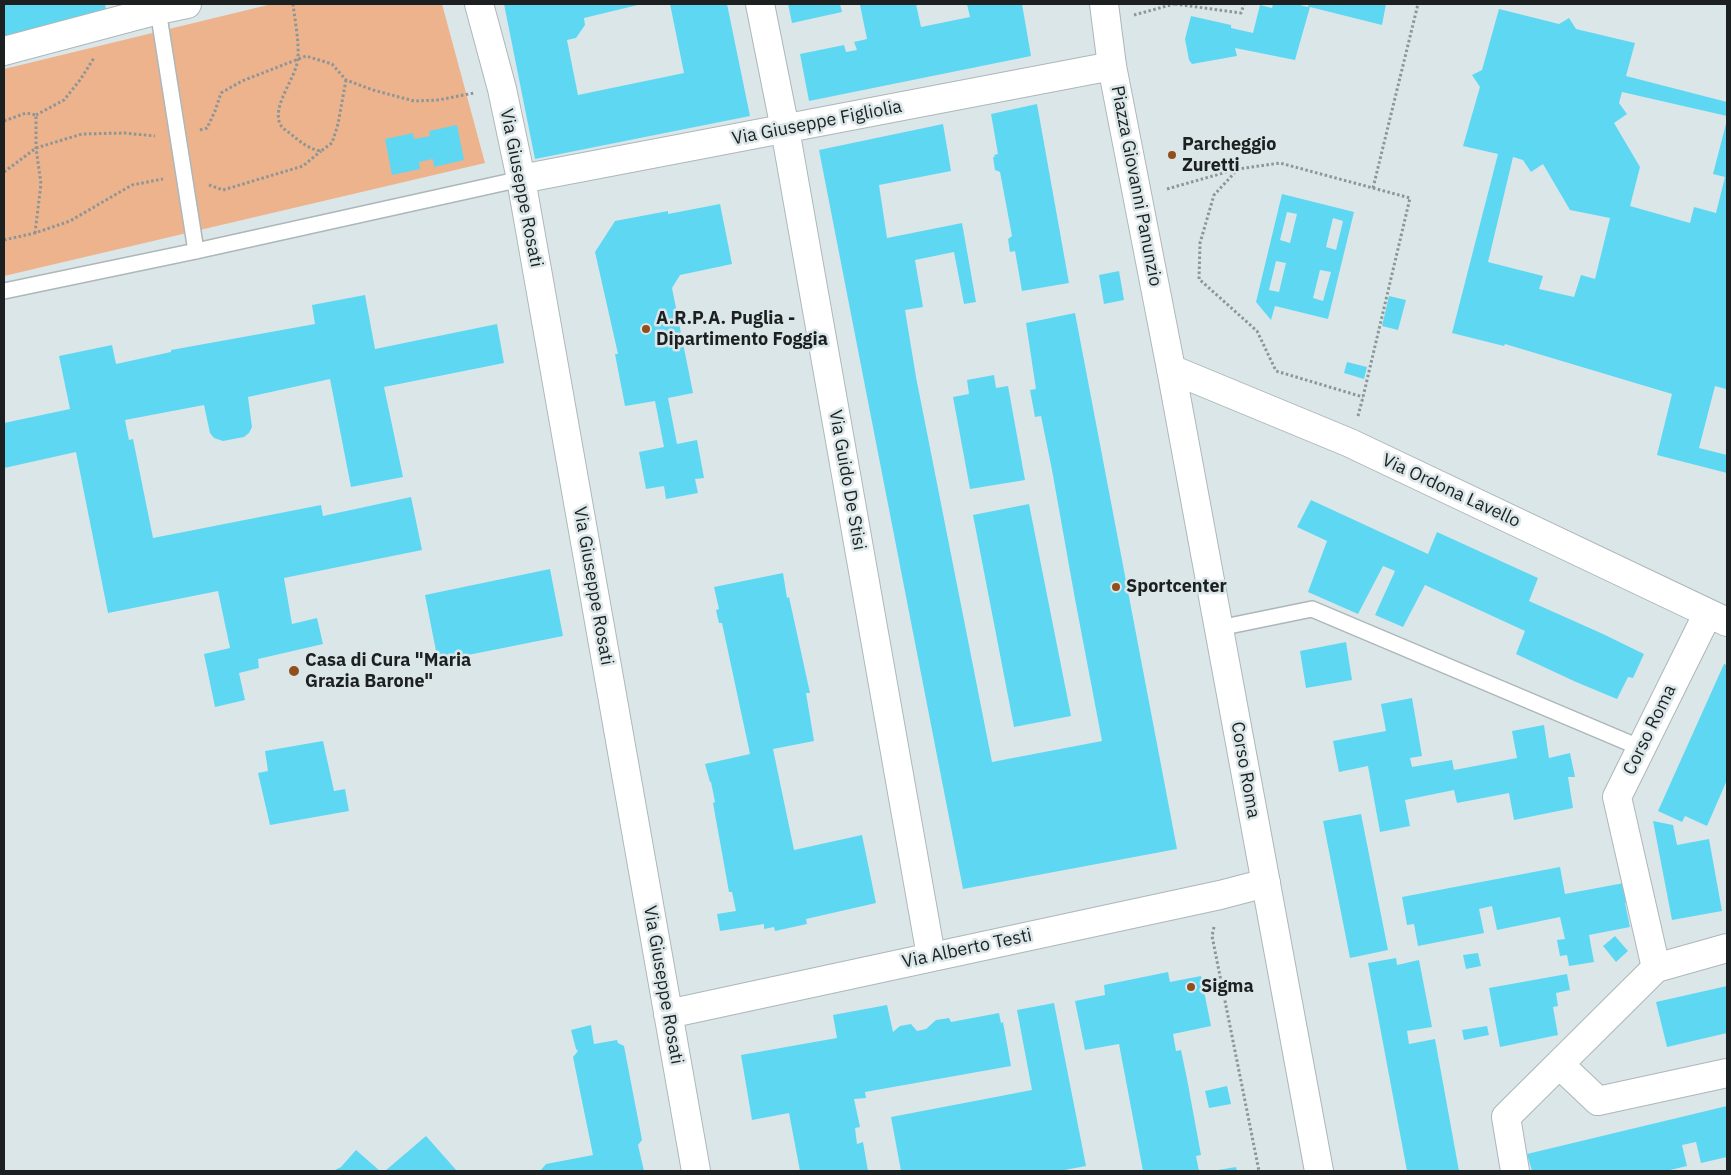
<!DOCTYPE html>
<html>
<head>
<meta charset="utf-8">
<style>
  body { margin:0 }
  #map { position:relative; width:1731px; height:1175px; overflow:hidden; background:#dbe6e8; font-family:"IBM Plex Sans",sans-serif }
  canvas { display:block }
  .frame { position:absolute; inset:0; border:5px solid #1c2021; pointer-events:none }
</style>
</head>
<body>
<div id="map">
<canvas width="1731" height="1175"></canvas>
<div class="frame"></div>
</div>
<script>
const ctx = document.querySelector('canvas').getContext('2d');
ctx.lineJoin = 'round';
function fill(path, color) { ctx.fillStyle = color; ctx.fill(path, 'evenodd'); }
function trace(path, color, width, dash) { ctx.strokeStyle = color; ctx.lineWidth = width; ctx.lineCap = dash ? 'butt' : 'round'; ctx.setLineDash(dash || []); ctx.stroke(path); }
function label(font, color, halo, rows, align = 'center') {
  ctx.font = font + ' "IBM Plex Sans",sans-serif'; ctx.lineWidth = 5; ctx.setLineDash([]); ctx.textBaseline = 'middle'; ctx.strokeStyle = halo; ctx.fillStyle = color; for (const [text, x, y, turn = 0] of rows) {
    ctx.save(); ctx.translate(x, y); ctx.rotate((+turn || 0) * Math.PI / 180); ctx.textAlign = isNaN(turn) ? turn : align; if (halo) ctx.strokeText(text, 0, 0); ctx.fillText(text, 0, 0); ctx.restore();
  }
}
const green = new Path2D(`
  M272,4H442L485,163L4,276V69Z`);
const building = new Path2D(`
  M4,4H105L107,15L4,39Z
  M504,4H642L584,18L585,25L576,38L567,40L578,95L684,73L670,4H727L750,116L535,159Z
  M788,4H840L842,12L792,23Z
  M864,4H916L921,27L970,17L967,4H1022L1031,56L809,101L800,54L844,45L846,52L857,50L854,42L867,39L860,5Z
  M1273,4H1296L1308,7L1309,4H1386L1382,25L1310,7L1295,60L1235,48L1237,56L1192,64L1189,60L1185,39L1191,16L1231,25V28L1253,33L1260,5L1272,8Z
  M1499,9L1559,24L1569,18L1576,29L1635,43L1626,76L1727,102V116L1622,92L1619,103L1627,114L1614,123L1640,167L1630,206L1690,223L1694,207L1716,213L1725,177L1713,174L1727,120V386L1726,389L1715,386L1699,448L1727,455V473L1657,455L1672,394L1505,344L1504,346L1452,333L1498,154L1463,146L1480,87L1472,75L1482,70ZM1513,157L1523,160L1531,172L1543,164L1570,210L1610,218L1595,279L1581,275L1574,297L1539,289L1543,276L1488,262Z
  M1037,104L1069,283L1022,291L1015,251L1010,252L1008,239L1012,236L1000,172L995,170L993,157H995L994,155L998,154L991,114Z
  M943,124L951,171L879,185L887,238L962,223L976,302L964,304L954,252L915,260L923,307L905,310L916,377L992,762L1102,741L1075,599L1052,470L1041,416L1035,417L1030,390L1036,389L1026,323L1075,313L1177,849L963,889L819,150Z
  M457,125L464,160L434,167L433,159L419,162L420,169L392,175L385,139L413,133L414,139L430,136L429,131Z
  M1282,194L1354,212L1328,319L1275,306L1271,320L1256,302ZM1287,212L1297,214L1290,243L1280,240ZM1333,218L1343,221L1336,250L1326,247ZM1276,261L1286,263L1279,292L1269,290ZM1320,270L1331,272L1323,301L1313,298Z
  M720,204L732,264L680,275L672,288L693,393L668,398L677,444L697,440L704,478L695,479L698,493L666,499L664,486L646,489L639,452L664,447L655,401L625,406L615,354H618L595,252L615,221L668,211V214Z
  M1119,271L1124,300L1104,304L1099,275Z
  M365,295L375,349L497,324L504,363L384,387L403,477L351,487L330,379L248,397L252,427L249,433L244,437L223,441L214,438L210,433L204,405L125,420L129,440L133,439L153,538L321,505L323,516L411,497L422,550L284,578L292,624L317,618L323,644L258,659L259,668L239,673L245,700L215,707L204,654L230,648L218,591L108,613L76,452L4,468V423L70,409L59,356L112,345L116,364L171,352V350L315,324L312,305Z
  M1389,296L1406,300L1398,330L1382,326Z
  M1347,362L1367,367L1364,379L1344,373Z
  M994,375L996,388L1008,386L1025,480L970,489L953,397L969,394L967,380Z
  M1311,500L1428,554L1437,532L1538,578L1529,601L1603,634L1644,654L1633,678L1628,677L1617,699L1576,682L1516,654L1525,631L1425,585L1403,627L1375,615L1395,571L1383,566L1358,614L1308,592L1327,541L1297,527Z
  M1029,504L1071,716L1014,727L973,515Z
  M550,569L563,636L438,661L425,595Z
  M783,573L787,598L789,597L810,693H806L814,741L773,749L794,850L862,835L876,903L806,919L807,924L775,931L774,927L764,929V924L720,931L717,914L736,911L732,892H729L713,803L715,802L711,782H710L705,764L750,754L722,623H719L716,610L719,609L714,587Z
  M1346,642L1352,680L1306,688L1300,651Z
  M1724,664L1727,665V780L1707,826L1685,816L1682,822L1658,811Z
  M1412,698L1422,756L1410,758L1412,767L1452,760L1454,770L1517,758L1512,731L1544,725L1549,758L1570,753L1575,777H1568L1573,808L1514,820L1509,793L1457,803L1454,790L1405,800L1410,826L1380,832L1368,766L1339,772L1333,741L1386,731L1381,704Z
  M323,741L334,791L345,789L349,811L270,825L258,773L268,771L265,751Z
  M1361,814L1388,950L1350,958L1323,821Z
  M1653,821L1673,825L1677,845L1709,839L1722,911L1672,920Z
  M1560,867L1565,894L1624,883L1627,903H1625L1630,927L1589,935L1594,962L1569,966L1567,955L1560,956L1557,940L1565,939L1560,917L1497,930L1492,906L1479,909L1484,933L1418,946L1414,924L1407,925L1402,897Z
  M1615,936L1628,951L1616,962L1603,946Z
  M1478,953L1481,966L1466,969L1463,955Z
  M1396,958L1397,965L1419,960L1432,1027L1407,1031L1409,1044L1435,1039L1459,1171H1407L1368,963Z
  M1168,972L1170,982L1201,976L1211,1026L1173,1034L1176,1051L1181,1050L1187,1079L1201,1155L1196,1156L1199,1171H1143L1119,1044L1085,1050L1075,1001L1105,995L1104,985Z
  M1567,974L1570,990L1556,993L1558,1006L1553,1007L1558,1035L1500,1047L1489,988Z
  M1727,986V1033L1667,1047L1656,1002Z
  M1054,1003L1086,1166L1059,1171H901L891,1117L1032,1090L1017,1010Z
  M887,1005L893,1032L900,1026L911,1024L917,1031L926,1029L936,1020L949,1018L951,1022L999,1013L1001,1023L1003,1022L1011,1066L865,1092L866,1098L854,1099L860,1127L855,1128L857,1144L863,1142L868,1171H800L789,1113L752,1120L741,1055L837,1038L833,1015Z
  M591,1025L594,1044L617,1040L618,1043L624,1046L642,1140L638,1145L644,1171H540L546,1164L593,1155L573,1057L578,1051L576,1049L571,1030Z
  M1487,1026L1489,1035L1464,1040L1462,1030Z
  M1227,1086L1231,1104L1209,1108L1205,1091Z
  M1727,1106V1157L1701,1163L1696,1142L1682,1145L1687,1166L1666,1171H1532L1527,1154Z
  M426,1136L457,1171H385Z
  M356,1150L380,1171H333L341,1167Z
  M1236,1167L1237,1171H1218V1170Z`);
const path = new Path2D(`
  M293,4C295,21 299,40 298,58C296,79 272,104 280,124C282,128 287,131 291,134C300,142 309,149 321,151L332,143L338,124L346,80
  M1175,4L1241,13L1244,4
  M1134,15L1174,4
  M36,115L64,100L80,80L94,58
  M4,121L26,113L36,115V148L41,184L35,233
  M200,130L207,128L215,111L221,93L242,81L306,56L332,64L346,80L373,90L414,101L438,100L474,93
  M4,172L36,148L82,134L125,133L155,136
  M209,185L223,190L303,166L321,151
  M1373,188L1418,4
  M1167,189L1237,169
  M4,240L35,233L70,221L132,185L163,179
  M1358,416L1363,397L1410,198L1280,163L1238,169L1214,195L1200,243L1199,279L1257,331L1276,371L1363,397
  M1214,927L1212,936L1259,1171`);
const service = new Path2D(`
  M158,10L196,251
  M4,291L196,251L521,179
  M1219,628L1312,609L1641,748`);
const minor = new Path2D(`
  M479,4L502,89L521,179L696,1171
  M760,4L785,129L931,956
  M158,10L187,4
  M521,179L1112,66
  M1171,369L1350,443L1727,622
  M1656,968L1617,797L1708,613
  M668,1014L1220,895L1266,883
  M1560,1065L1598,1101L1727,1073
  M1515,1171L1506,1117L1656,968L1727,948`);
const tertiary = new Path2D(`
  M1104,4L1112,66L1171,369L1319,1171
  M4,51L158,10L156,4`);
const markers = [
  [1172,155,5,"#914f1d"],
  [646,329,5,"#914f1d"],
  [1116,587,5,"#914f1d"],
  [294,671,6,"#914f1d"],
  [1191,987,5,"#914f1d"]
];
const streetNames = [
  ["Via Giuseppe Figliolia",817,123,-11],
  ["Piazza Giovanni Panunzio",1136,186,79],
  ["Via Giuseppe Rosati",521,188,79],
  ["Via Guido De Stisi",847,480,80],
  ["Via Ordona Lavello",1451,491,25],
  ["Via Giuseppe Rosati",593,586,80],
  ["Corso Roma",1650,730,-64],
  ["Corso Roma",1245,770,80],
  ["Via Alberto Testi",967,949,-12],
  ["Via Giuseppe Rosati",663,985,80]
];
const poiNames = [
  ["Parcheggio",1182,145],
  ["Zuretti",1182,166],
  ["A.R.P.A. Puglia -",656,319],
  ["Dipartimento Foggia",656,340],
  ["Sportcenter",1126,587],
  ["Casa di Cura \"Maria",305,661],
  ["Grazia Barone\"",305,682],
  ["Sigma",1201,987]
];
fill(green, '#edb38d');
fill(building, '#5ed8f2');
trace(service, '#adb7b9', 18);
trace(minor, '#adb7b9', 30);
trace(tertiary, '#adb7b9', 30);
trace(path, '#8d9597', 3, [2.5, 2.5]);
trace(service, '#fff', 15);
trace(minor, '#fff', 28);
trace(tertiary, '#fff', 28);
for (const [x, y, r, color] of markers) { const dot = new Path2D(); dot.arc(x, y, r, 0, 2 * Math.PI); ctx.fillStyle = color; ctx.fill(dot); trace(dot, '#dbe6e8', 2); }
label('18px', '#1c2021', '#dbe6e8', streetNames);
label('bold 18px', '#1c2021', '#dbe6e8', poiNames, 'left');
</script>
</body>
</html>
